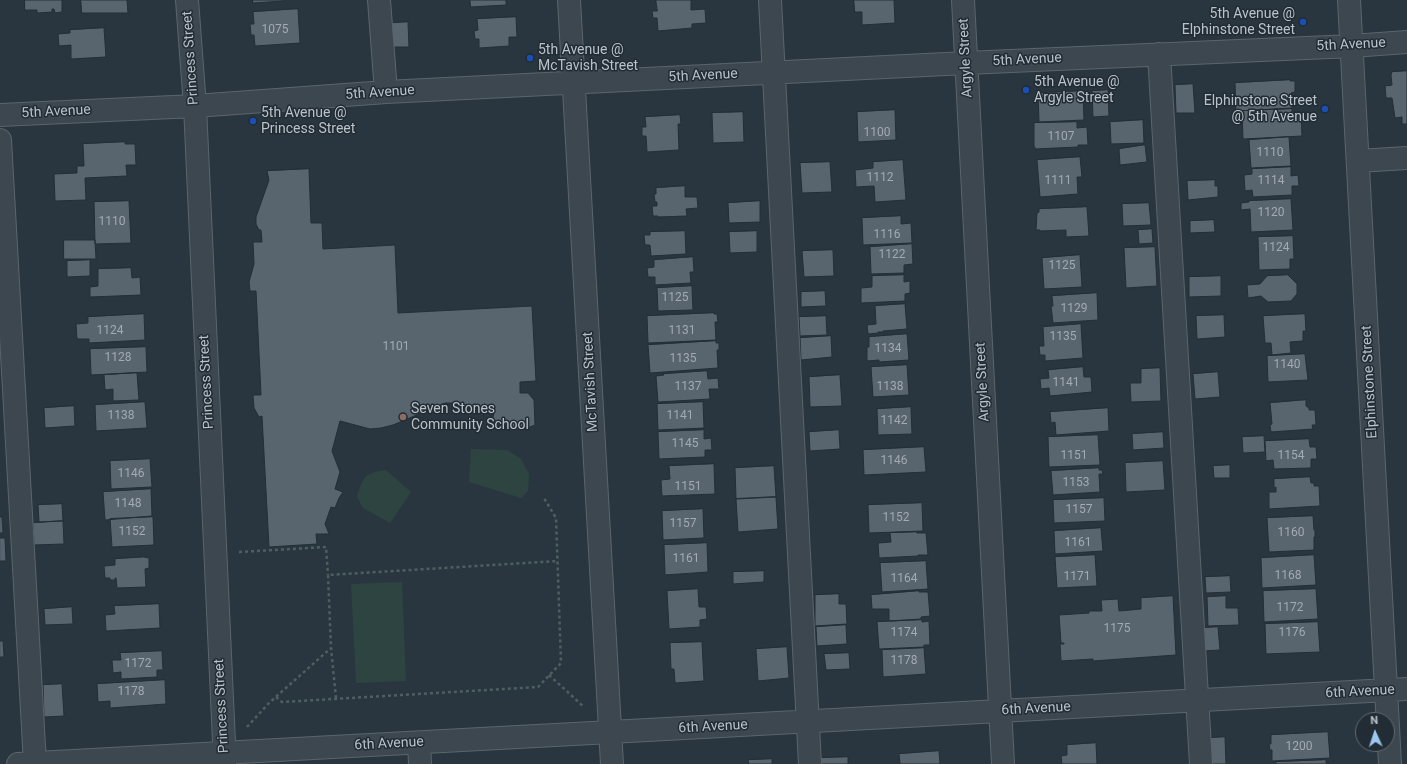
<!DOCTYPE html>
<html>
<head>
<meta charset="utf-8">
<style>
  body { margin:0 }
  #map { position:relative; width:1407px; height:764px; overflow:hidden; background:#29363f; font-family:Roboto,sans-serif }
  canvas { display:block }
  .north { position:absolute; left:1355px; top:712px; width:40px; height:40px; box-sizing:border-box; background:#222c34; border:1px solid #5f6870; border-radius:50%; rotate:357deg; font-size:11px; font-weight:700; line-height:16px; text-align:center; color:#bac2c9 }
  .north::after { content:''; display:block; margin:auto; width:14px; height:18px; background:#9bc6ed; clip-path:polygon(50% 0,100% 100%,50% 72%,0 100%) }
</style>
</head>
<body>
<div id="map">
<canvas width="1407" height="764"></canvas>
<div class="north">N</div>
</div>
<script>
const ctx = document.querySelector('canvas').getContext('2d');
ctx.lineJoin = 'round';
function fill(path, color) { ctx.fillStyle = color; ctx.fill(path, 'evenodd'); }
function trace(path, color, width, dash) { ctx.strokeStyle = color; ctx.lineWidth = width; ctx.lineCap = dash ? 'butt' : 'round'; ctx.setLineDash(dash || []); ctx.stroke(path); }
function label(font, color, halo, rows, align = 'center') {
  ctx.font = font + ' Roboto,sans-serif'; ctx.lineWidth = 3; ctx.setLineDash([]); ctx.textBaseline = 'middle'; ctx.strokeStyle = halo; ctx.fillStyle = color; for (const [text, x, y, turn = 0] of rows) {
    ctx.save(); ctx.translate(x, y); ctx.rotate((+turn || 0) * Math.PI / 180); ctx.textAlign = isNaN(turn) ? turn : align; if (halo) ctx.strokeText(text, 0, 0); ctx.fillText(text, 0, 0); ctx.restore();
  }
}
const green = new Path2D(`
  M471,449L507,450L521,459L529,474L528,491L521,498L469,482Z
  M386,470L411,492L390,523L363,508L357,497C363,476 365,473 386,470Z
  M402,582L406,681L356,683L351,584Z`);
const building = new Path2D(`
  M25,0H62V12L55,13L54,9H52V12L37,13V10H25Z
  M81,0H127L128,13H82Z
  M253,0H284V1L253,3Z
  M470,0H506V5L471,7Z
  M656,0H691V10L705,9L706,23L692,24V28L658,31L657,18H653L652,11H657Z
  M854,0H894L895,23L862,25V12H855Z
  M298,9L300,43L255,46L254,35H251L250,24H254L253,12Z
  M516,17L517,37H509V46L479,48V39H475L474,31L478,30L477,19Z
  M408,22L409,47H393L392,23Z
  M104,28L106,57L71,59V45L59,46L58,34L70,33V30Z
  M1407,71V124H1402V117L1395,118L1392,98H1386L1385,86L1392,85L1391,75L1392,72Z
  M1290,80V81H1295V92L1291,93L1292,108L1236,111L1235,83Z
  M1193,84L1195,113H1176L1175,85Z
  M1108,90L1109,116L1093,117L1092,91Z
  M1083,91L1084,120L1039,122L1038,93Z
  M1292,109V112H1301L1302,136L1243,139L1242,111Z
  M895,110L896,140L858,142L857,112Z
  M743,112L744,142L713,143L712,113Z
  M680,115L681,124H678L679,150L647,152L646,136H642V127H646L645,117Z
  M1143,120L1144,143L1111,144L1110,122Z
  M1077,122V128L1087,127L1088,145H1078V147L1035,149V147H1034V123Z
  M1289,137L1291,166L1251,168L1249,140Z
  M125,142V144H135L136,165H126L127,176L85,178L86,200L55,201L54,174L77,173V166H84L83,144Z
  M1145,145L1147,162L1120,165L1119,149Z
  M1080,157L1082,177H1077L1078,194L1040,197L1037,160Z
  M903,160L906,200L875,202L874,186L856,187L855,170L873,168V162Z
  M830,162L832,192L802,193L800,163Z
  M1291,167V176L1298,175L1299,186H1292V195L1253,197L1252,190L1245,191L1244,175L1252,174V169Z
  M309,169L311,223H322L323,249L395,245L398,313L532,306L536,381L520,382V393H528L534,400L535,425L525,429H518L492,421L494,413L458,403H445L393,425L381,428L370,429L340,421L332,451L340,472L335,489L343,492L339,498L335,508L331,507L325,524L329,534H316L317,544L269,547L262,416L259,417L254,408L253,395H261L256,291H250L249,282L254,264L253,242H262L261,230H259L256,224V217L269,180L267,171Z
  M1215,180V186H1218V197L1188,200L1187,181Z
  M685,186V197H697L698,208L686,209L687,216L658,217V216H653L652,206H657V202H655L654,194H656V188Z
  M1291,199L1293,230L1251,232L1250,209L1241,210V203L1249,202V201Z
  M129,201L131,243L95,244L94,202Z
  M760,201V222L729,223L728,203Z
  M1149,203L1151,225L1123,226L1122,204Z
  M1087,207L1089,236L1066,237V230L1040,231V230H1036L1037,213L1039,212V209Z
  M901,216V224L911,223L912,243L863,245L862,218Z
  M1214,220L1215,232L1190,233V221Z
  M1152,229L1153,243L1139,244L1138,230Z
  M685,231L686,254L651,256L650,245H645L644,235H650V232Z
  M757,231V252L730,253L729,232Z
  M1293,236L1294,259H1290V269L1259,270L1258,237Z
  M64,240H95L96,259H64Z
  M912,244L913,264L904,265V273L871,274L870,247Z
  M1155,247L1157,286L1126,288L1124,248Z
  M833,250L834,276L804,277L802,251Z
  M1080,255L1082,287L1044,289L1042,258Z
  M693,257L694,272H690L691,283L655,285V277H648L647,268L654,267V260Z
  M90,260V276L67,277V261Z
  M131,268L132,278L140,277L141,295L90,297V287L98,286V269Z
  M904,275V282L910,281V293L905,294V301L861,303V288L872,287V276Z
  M1288,275L1297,284V294L1291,301L1268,302L1261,296L1248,298L1247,285L1260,284L1267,276Z
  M1221,276V296L1189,297V277Z
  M692,286L693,310L658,311L657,288Z
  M825,291L826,306L801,307V292Z
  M1097,293L1098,320L1053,323L1051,306H1053L1052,296Z
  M905,304L907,329L883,331V332H878V333L868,334L867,325L876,324L875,306Z
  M714,313V314H717L718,322H715L716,340L648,343L647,316Z
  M144,314L145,340L89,343V339H77L76,324L88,323V317Z
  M1305,314L1306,331H1303V341L1290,342L1291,353L1272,355L1271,343H1265L1263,316Z
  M1224,315L1225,337L1197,339L1196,316Z
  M826,316L827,335L800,336L799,317Z
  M1081,324L1083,358L1045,361V355H1040L1039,346H1044L1043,327Z
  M907,334L909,360L879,362V360L867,361V347H869V337Z
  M831,336L832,357L801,360L800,338Z
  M716,341V343H719V350H717L718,368L650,373L648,345Z
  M146,347L147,372L91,375L90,349Z
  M1305,354L1308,380L1268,382L1267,356Z
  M907,365L909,395L873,397L871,367Z
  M1083,367L1084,377H1091L1092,392L1050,396L1049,388L1041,389L1040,379L1049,378L1048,370Z
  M1160,368L1161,401L1131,402L1130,383H1141V369Z
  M707,371L708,379L718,378L719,389H709L710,399L658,402L656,376L664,375L663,374Z
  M1218,372L1220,397L1195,399L1193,374Z
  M137,373L139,400L113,401V389L105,390L104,375Z
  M840,375L842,406L810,407L809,377Z
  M1306,400V406L1309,408V410H1315L1316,425H1312L1313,429L1271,432L1270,425L1272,424L1270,403Z
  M145,402L147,428L96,431L95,405Z
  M703,402L704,428L658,430L657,404Z
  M74,406L75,426L45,428L44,408Z
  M911,407L912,434L878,435L877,409Z
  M1108,408L1109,431L1056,435L1055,422L1051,423L1050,412Z
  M704,430V439L711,438L712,450H705V457L659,459L658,432Z
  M839,430L840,449L810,451L809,432Z
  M1163,432L1164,448L1133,450L1132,434Z
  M1098,435L1100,465L1049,467L1048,437Z
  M1264,436L1265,452L1243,453L1242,437Z
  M1309,439L1310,447H1316L1317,459H1311V468L1274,469L1273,460L1266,461L1265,441Z
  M924,447L926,472L864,475L863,450Z
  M150,459L152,487L111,489L110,461Z
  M1163,461L1165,490L1126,492L1125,463Z
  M714,464L715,494L662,496L661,480L670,479L669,466Z
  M1230,465V478H1214L1213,466Z
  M774,466L776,497L736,499L735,468Z
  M1099,468V470H1102L1103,474H1099L1100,492L1053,495L1051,471Z
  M1310,477L1311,483H1314V486H1319L1320,506L1269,509V492H1276V487L1274,488V479Z
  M151,489L152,516L105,520L103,492Z
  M776,497L778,529L738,532L736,499Z
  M1104,498L1105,521L1054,523L1053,500Z
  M922,503L923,531L869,533L868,505Z
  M62,504L63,521L39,522L38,505Z
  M703,509L704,538L663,540L662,511Z
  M1313,516L1314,530H1315V537H1314V550L1269,552L1267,518Z
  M0,517H2L3,533H0Z
  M153,517L154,545L112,547L110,519Z
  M63,521L64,544L34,545L33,523Z
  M1101,528L1103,551L1055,554L1054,531Z
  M916,532L917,533H926L928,555H918V556L879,558L878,543L891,542L890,533Z
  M0,538H5L6,561H0Z
  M707,543L708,572L665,575L664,545Z
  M1095,555L1097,586L1057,588L1055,557Z
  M1314,555L1316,585L1262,588L1261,558Z
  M144,557L149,558V568L145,569L146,587L117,588L116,578H115V580H110V578H105L104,566L115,565V559Z
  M926,561L928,589L882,592L880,563Z
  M764,571V582L733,584V572Z
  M1230,576L1231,592L1206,593L1205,577Z
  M698,589L699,607H706L707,619L700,620V627L669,629L667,591Z
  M1316,589L1318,619L1264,622L1263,591Z
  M919,591V592H928L930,616L921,617V619L889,621V609H872L871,595Z
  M839,594V604H846L847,624L815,626V595Z
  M1173,596L1176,655L1093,661V659L1061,661L1060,644H1064V643H1061L1059,615L1089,613V611H1102L1101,600L1118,599L1119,611L1141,609V598Z
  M1226,596V608H1238L1239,625L1208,626L1207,597Z
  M159,604L160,628L106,631L105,615L115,614L114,606Z
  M72,607L73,624L45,625L44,609Z
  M922,620V622L929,621L930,645H924V647L879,649L877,622Z
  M1318,622L1320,652L1266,654L1265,624Z
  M846,625L847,644L817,646L816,627Z
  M1218,627L1220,650L1203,651L1201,628Z
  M0,641H3L4,657H0Z
  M702,642L704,681L675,683L674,669H671L670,643Z
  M787,647L789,678L758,681L756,649Z
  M924,648L926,674L883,677L882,650Z
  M162,651L163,670H157V677L121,679V672L113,673L112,660H121L120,653Z
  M849,653L850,669L826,670L824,654Z
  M165,680L166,704L110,708V701L98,702L97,684Z
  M62,684L64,716L44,717L43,685Z
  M1328,732L1330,758L1272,761V750H1270L1269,744H1271V735Z
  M1225,737L1226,764H1210L1209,738Z
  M1096,743L1097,764H1062L1061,756L1067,755V745Z
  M939,751L940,764H900L899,754Z
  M848,757V764H819V758Z
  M772,759V764H749L748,760Z
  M1326,760V763L1330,764H1276V762Z`);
const path = new Path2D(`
  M239,552L326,547L328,575
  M549,675L584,707
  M276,697L282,702L538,687L561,663L556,518L544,498
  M336,698L331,648L328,575L558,561
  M247,727L269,703L331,648`);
const minor = new Path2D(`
  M187,0L195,106L225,764
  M379,0L386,92
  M569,0L612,764
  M770,0L810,764
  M963,0L1003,764
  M1349,0L1390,764
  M1159,54L1201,764
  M0,115L195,106L386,92L966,63L1352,46L1407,42
  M0,140L35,764
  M1358,161L1407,158
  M419,743L420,764
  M18,764L1407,689`);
const markers = [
  [1303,22,4,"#1a4fb4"],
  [530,58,4,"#1a4fb4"],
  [1026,90,4,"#1a4fb4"],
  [1325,109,4,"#1a4fb4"],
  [253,121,4,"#1a4fb4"],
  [403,417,4,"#8d6e63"]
];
const numberNames = [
  ["1075",275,30],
  ["1100",877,133],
  ["1107",1061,137],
  ["1110",1270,153],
  ["1112",880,178],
  ["1111",1058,181],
  ["1114",1271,181],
  ["1120",1271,213],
  ["1110",112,222],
  ["1116",887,235],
  ["1124",1276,248],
  ["1122",892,255],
  ["1125",1062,266],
  ["1125",675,298],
  ["1129",1074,309],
  ["1124",110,331],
  ["1131",682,331],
  ["1135",1063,337],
  ["1101",396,347],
  ["1134",888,349],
  ["1128",118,358],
  ["1135",683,359],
  ["1140",1287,365],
  ["1141",1066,383],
  ["1137",688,387],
  ["1138",890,387],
  ["1138",121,416],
  ["1141",680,416],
  ["1142",894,421],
  ["1145",685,444],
  ["1151",1074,456],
  ["1154",1291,456],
  ["1146",894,461],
  ["1146",131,474],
  ["1153",1076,483],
  ["1151",688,487],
  ["1148",128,504],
  ["1157",1079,510],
  ["1152",896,518],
  ["1157",683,524],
  ["1152",132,532],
  ["1160",1291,533],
  ["1161",1078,543],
  ["1161",686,559],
  ["1168",1288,576],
  ["1171",1077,577],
  ["1164",904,579],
  ["1172",1290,608],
  ["1175",1117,629],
  ["1174",904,633],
  ["1176",1292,633],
  ["1178",904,661],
  ["1172",138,664],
  ["1178",131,692],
  ["1200",1299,747]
];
const poiNames = [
  ["5th Avenue @",1295,14,"right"],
  ["Elphinstone Street",1295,30,"right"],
  ["5th Avenue @",538,50],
  ["McTavish Street",538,66],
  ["5th Avenue @",1034,82],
  ["Argyle Street",1034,98],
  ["Elphinstone Street",1317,101,"right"],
  ["@ 5th Avenue",1317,117,"right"],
  ["5th Avenue @",261,113],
  ["Princess Street",261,129],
  ["Seven Stones",411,409],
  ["Community School",411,425]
];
const streetNames = [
  ["5th Avenue",1351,45,-3],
  ["Princess Street",191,58,-94],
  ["Argyle Street",966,58,-93],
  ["5th Avenue",1027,60,-3],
  ["5th Avenue",703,76,-3],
  ["5th Avenue",380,93,-4],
  ["5th Avenue",56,112,-3],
  ["Princess Street",207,382,-93],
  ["McTavish Street",591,382,-93],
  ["Argyle Street",983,382,-93],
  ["Elphinstone Street",1370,382,-93],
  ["6th Avenue",1360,692,-3],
  ["Princess Street",222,706,-93],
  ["6th Avenue",1036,709,-3],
  ["6th Avenue",713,727,-3],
  ["6th Avenue",389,744,-3]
];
fill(green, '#2e4441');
fill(building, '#58646e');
trace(building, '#242e36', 1);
trace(minor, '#5b656c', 24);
trace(path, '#4d6060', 2.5, [3, 3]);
trace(minor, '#3d474f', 22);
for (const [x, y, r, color] of markers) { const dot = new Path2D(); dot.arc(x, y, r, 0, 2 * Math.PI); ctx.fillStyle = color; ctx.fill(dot); trace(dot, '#222c34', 1.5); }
label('12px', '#a2aab2', null, numberNames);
label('14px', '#bac2c9', '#222c34', poiNames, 'left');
label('14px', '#bac2c9', '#222c34', streetNames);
</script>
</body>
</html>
